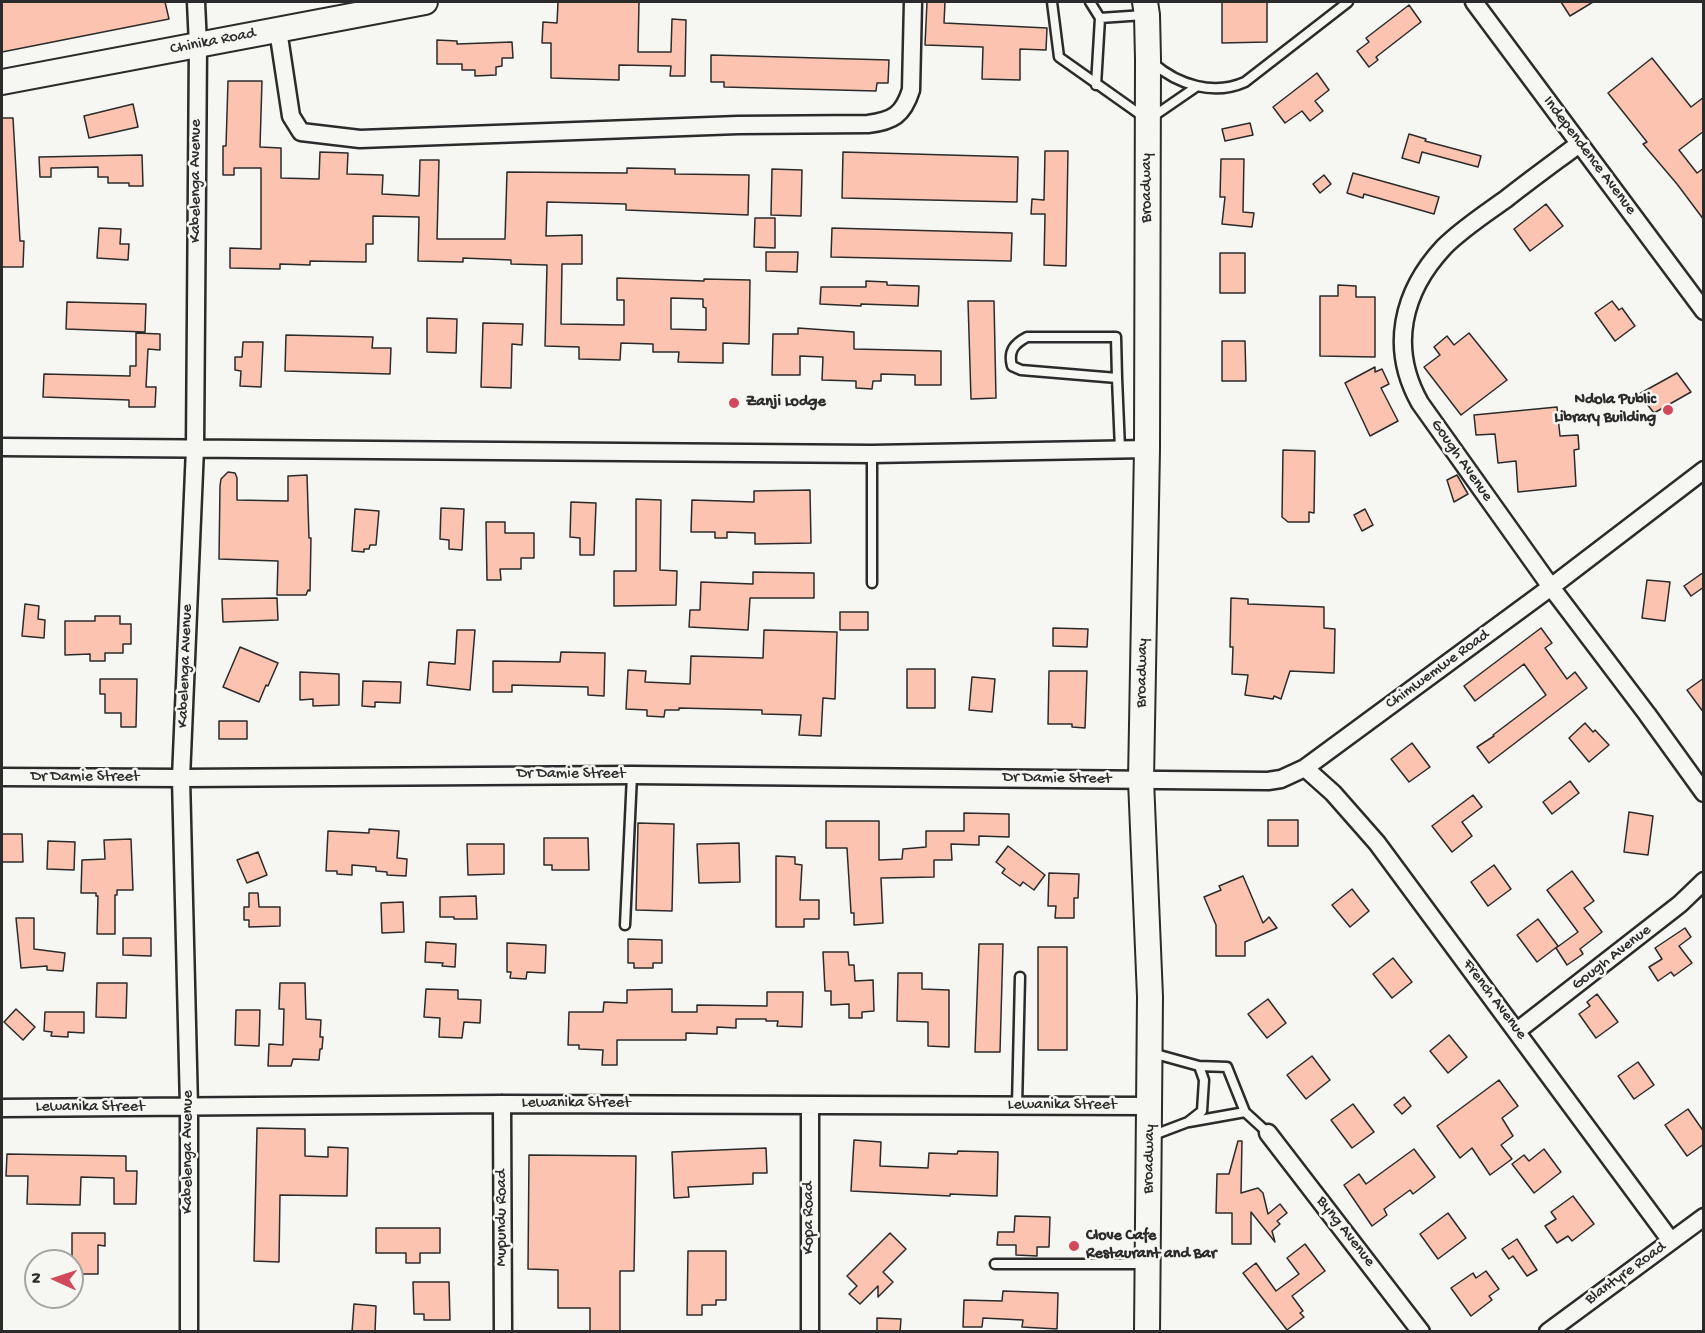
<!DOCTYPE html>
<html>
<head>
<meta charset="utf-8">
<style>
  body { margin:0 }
  #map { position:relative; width:1705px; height:1333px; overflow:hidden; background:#f6f6f2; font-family:"Gochi Hand",sans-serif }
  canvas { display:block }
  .frame { position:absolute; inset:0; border:3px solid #2b2b2b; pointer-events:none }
  .north { position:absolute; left:24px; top:1249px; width:60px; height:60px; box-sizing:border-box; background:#f6f6f2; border:2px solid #a5a5a2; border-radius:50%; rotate:273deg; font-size:16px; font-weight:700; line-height:24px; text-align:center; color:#2b2b2b }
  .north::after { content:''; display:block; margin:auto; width:21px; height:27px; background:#d1495b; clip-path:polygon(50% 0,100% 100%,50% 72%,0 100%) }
</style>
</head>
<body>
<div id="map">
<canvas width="1705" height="1333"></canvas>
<div class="frame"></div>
<div class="north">N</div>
</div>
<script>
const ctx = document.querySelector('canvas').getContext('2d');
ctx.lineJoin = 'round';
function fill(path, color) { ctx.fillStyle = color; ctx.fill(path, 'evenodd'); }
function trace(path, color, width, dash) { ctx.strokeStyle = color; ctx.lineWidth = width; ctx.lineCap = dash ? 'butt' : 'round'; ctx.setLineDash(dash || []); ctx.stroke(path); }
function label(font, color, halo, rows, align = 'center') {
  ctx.font = font + ' "Gochi Hand",sans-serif'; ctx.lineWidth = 5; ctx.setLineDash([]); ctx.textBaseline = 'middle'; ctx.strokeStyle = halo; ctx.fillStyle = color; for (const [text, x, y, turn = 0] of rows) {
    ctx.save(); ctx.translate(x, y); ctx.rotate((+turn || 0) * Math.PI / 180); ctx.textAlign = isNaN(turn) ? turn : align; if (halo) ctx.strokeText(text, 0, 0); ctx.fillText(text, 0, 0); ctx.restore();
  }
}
const building = new Path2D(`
  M2,2H165L169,19L2,52Z
  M558,2H639L638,52H671L672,19L686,20L685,76H670L671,66L619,65V80L551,78V43H542L543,22L557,23Z
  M927,2H945L944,23L1047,28L1046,50L1020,49V80L982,79L983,47L925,45Z
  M1222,2H1267V42L1222,43Z
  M1561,2H1593L1570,16Z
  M1409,5L1421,22L1376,57L1378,60L1369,67L1357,51L1369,42L1366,38Z
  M437,40L457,41V44L512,42L513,58H502V66L496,67V75L475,76V70H462V64H437Z
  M711,55L889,60L888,83H877L876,91L724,87V82H711Z
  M1652,58L1691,107L1704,97V131L1679,150L1697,173L1704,168V220L1677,184L1643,144L1647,142L1608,93Z
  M1317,73L1329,90L1315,101L1323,111L1310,121L1302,111L1285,123L1273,107Z
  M228,81H262L260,147L281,148V178L319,179L320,152L348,153L347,174L383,175L382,194L419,196L420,160H439L437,239H505L507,172L627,173V168L675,169V174L749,175L748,215L626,210V204L547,202L546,236L582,235V264H562L561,324L624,325V300H617V278L704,281V279L750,280L749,344L723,343V363L678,362L679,352H653V344L621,343L620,360L579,359V347L545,346L547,265L511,264V260L463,258V262L418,261L419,217L373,216V244H366V262L310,261V265L280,264V269L230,268V248L261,249V168H234V175H223V146H226ZM671,298L703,299V307L706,308V330L671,329Z
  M133,104L138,127L89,138L84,116Z
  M2,118H13L20,241H24L23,267H2Z
  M1250,123L1253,135L1225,141L1222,129Z
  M1409,134L1426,139L1425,141L1481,156L1478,167L1422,152L1419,163L1402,158Z
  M1045,151H1068L1066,266L1044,265L1045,214H1031L1032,199L1044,200Z
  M843,152L1018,157L1017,202L842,198Z
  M142,155L143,186H129V183H108V177H98V167L51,168V177H40L39,157Z
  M1221,159H1244L1243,212L1254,213L1252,227L1222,224L1225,197H1220Z
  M772,169L802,170L801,216L771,215Z
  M1353,173L1439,197L1434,214L1364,194L1363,198L1347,193Z
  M1324,175L1331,184L1320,193L1313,184Z
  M1546,204L1563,226L1530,251L1514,229Z
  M755,218H775V248L754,247Z
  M99,228L121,229L120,244H129L128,260L97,258Z
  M832,228L1012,233L1011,261L831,257Z
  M766,252H798L797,272L766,271Z
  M1220,253H1245V293H1220Z
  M866,281L887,282V285L919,286L918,306L861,304V306L820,304L821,287H866Z
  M1338,285L1356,286V297H1375V357L1320,356V296H1338Z
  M968,301H994L996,398L971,399Z
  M1612,301L1619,310L1622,308L1635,326L1615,341L1595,313Z
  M67,302L146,304L145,332L66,329Z
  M427,318L457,319L456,353L427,352Z
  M483,323L523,324L522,345L512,344L511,388L481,387Z
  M798,328L854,332V349L941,351V385H915V375L881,374V381H873L872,389L856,388V381L822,380L823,357L800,356V375H772L773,334H798Z
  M136,333L160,334V350L148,349L146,387H156L155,407H129V400L43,397L44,374L130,376V366H136Z
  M1469,333L1507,380L1461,415L1424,367L1440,355L1434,347L1447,336L1454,345Z
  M286,335L373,337L372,348H391L390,374L285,371Z
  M1222,341H1245L1246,381H1222Z
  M243,342H263L261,387L240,386L241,371L235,370V357H242Z
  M1375,367V372L1382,369L1389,384L1381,388L1398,421L1370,436L1345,383Z
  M1677,373L1691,392L1654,413L1639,394Z
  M1557,407L1560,436L1578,435L1579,449L1574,450L1576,486L1518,492L1516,461L1498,463L1495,434L1476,435L1474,415Z
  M1283,450L1315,451L1314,513L1309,512V522H1288L1282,517Z
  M228,472L235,473L237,478V500L288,501V476L307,475L309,538H311L310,591L308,590L306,595H277L278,561L219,559L220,486L221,479Z
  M1457,475L1468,494L1454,502L1447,480Z
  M810,490L811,543L755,544V533L727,532V538H715V532H691L692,500L754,502V491Z
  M636,499L661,500L660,570L677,571L676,605L614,606V571H636Z
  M571,502L596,503L594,555H580V538L570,537Z
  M441,508L464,509L462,550L449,549V540L440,539Z
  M355,509L379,511L376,545H370L369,549H364V552L352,551Z
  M1365,509L1373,525L1362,531L1354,515Z
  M486,522H505V533H534V558H521V569H500L501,580H487Z
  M753,572L814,573V598H750L748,630L689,627L690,610H700L701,582L753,584Z
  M1704,572V587L1691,596L1684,586Z
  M1647,580L1670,582L1665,621L1642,618Z
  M277,598L278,620L223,622L222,599Z
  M1231,598L1248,599V604L1324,607V628L1335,629L1334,673L1290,671L1281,699L1274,696L1273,699L1245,695L1248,675L1232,674L1233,647H1230Z
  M25,604L39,606L38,619L45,620L44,638L22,636Z
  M840,612H868V630H840Z
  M95,616H120V624H131V644H123V653H105V661H90V654L65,655V621H95Z
  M1053,628L1088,629L1087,647L1053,646Z
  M1541,628L1552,643L1545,648L1567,679L1575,672L1587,688L1489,763L1477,747L1494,736L1493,735L1546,695L1524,664L1475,701L1464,686Z
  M457,630H475L470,690L427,685L429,662L455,664Z
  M764,630L837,632L835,699L823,698L821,736L799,735L801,715L762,714V710L679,708V710H665L664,717L647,716V710L626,709L628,670L646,671L645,682L690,684L691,656L763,658Z
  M240,647L278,663L268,686L266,685L259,702L223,687Z
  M561,652L605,653L604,696L588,695V687L512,685V692H493V661L560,662Z
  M907,669H935V708H907Z
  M1049,671H1087L1085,728L1072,727V724H1048Z
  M300,672L339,674V705L313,706V699L300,700Z
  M972,677L995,679L992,712L969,710Z
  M1704,678V713L1687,690Z
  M100,679H137L136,727H121V713H105V694H100Z
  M363,681L401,682L400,703L375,702V707L362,706Z
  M219,721H247V739H219Z
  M1585,723L1593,732L1595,730L1609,745L1589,762L1569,738Z
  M1412,743L1430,767L1409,782L1391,759Z
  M1570,781L1579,793L1552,814L1543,802Z
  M1473,795L1482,807L1462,822L1472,836L1452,852L1432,826Z
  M1629,812L1653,816L1648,855L1624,852Z
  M964,813L1009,814V837L979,836V845L951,844L952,860H934V877L881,878L883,923L854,925V913H851L847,848H826V821H879V860L902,859L903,849L926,847V831H964Z
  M1268,820H1298V846H1268Z
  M638,823L674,824L672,911L636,910Z
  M369,829L399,831L397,858L407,859L406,876L387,875V872L376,871V867L352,865V875L337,874V871H326L328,831L369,833Z
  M2,834H22L23,862H2Z
  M544,838H588L589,870H552V865H544Z
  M131,839L133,890H117V895H115V934H97L98,896H96V893H81L82,860L105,859L104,840Z
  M48,841L75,842L74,870L47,869Z
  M739,843L740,882L699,883L697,844Z
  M467,844H504V874L468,875Z
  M1008,846L1045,875L1034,890L1023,882L1020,886L1002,873L1005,869L996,862Z
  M258,852L267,875L247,883L237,860Z
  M776,856L795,857V864L802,865L800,900H819V919H804V927H776Z
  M1494,865L1511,889L1488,906L1471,882Z
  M1572,871L1594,901L1584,908L1602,932L1580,949L1583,954L1567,965L1556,948L1578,932L1547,890Z
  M1049,873L1079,874L1078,898H1074V918H1055L1056,906H1048Z
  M1243,876L1263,923L1269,917L1277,928L1245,942V956H1216V925L1204,897L1221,890L1219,886Z
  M1352,889L1369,911L1350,927L1332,905Z
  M249,893H258L259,907H280V926L249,927V920H244V907H249Z
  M476,896L477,919H454V917H440V897Z
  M403,902L404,932L382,933L381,903Z
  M16,918H34V949L65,953L63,971L47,970V966L21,968Z
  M1538,919L1558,946L1537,962L1517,935Z
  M1685,928L1691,937L1679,946L1692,963L1674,976L1671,972L1658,981L1649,967L1662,959L1655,948Z
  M123,938H151V956L123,955Z
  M628,939L662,940V963H653V968H634V963H628Z
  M426,942L456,944L455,967L442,966L443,963L425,962Z
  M507,943L546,945L545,973L527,972L526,979L510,978L511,972H507Z
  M979,944H1003L1000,1052H975Z
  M1038,947H1067V1050H1038Z
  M823,952H848L849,965H854L855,981L873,980L874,1011L862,1012V1018H849V1004L831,1005V991H825Z
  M1393,958L1412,982L1392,998L1373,974Z
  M898,973H922V989L949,990V1047L928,1046V1022L897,1021Z
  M97,983H127L126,1018L96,1017Z
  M280,983H305L306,1019L321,1020L320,1037H323L322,1049H320L319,1060L293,1059L291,1066H268L269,1044L283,1045L284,1009H279Z
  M426,989L458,990V999L481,1000L480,1023L464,1022L462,1038L439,1037L440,1018L424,1017Z
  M672,989V1012H697V1005L767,1006V992H803L802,1027L777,1026L778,1021H766V1019H736V1028L717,1027V1034L686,1033V1040H617V1065H602L603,1050L579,1049V1045H568L569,1012H603L604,1002L627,1003V990Z
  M1597,994L1618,1022L1596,1038L1579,1014L1590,1006L1587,1002Z
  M1268,999L1286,1023L1267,1038L1248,1014Z
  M16,1009L35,1027L23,1040L4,1022Z
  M236,1010H260L259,1046L235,1045Z
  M45,1012H84V1033L68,1032V1037L51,1036L52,1032L44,1031Z
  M1449,1035L1467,1057L1448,1073L1430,1051Z
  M1312,1056L1330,1080L1306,1099L1287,1075Z
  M1638,1062L1654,1085L1634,1099L1618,1076Z
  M1499,1080L1518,1106L1502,1118L1513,1136L1501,1145L1512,1159L1490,1175L1472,1148L1460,1158L1437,1126Z
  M1404,1097L1411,1106L1402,1114L1394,1105Z
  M1353,1104L1374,1132L1352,1148L1331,1120Z
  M1688,1109L1704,1132V1144L1687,1156L1665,1125Z
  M257,1128L305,1129V1156L328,1157V1147L348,1148L347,1196L280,1195L279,1262L254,1261Z
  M854,1140L881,1142L880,1166L928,1168L929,1153L957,1154L958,1151L998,1152L997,1196L950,1194V1196L851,1191Z
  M1238,1141H1242L1241,1193L1258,1188L1263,1193L1268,1214L1280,1204L1287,1213L1277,1221L1280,1224L1272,1231L1275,1242L1251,1212V1244H1232V1213H1216L1217,1174H1229Z
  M766,1148L767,1173H753V1184L688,1187L689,1197L674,1198L672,1152Z
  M1414,1149L1435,1177L1413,1194L1410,1190L1384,1209L1387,1215L1372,1226L1344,1185L1359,1174L1366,1184Z
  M1544,1149L1561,1172L1534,1193L1512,1164L1524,1155L1529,1161Z
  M7,1154L126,1156V1171H137L136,1204H114V1178L81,1177L80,1205L27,1204L28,1176H6Z
  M529,1155L636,1156L634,1271H620V1332H590V1308H558V1270L528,1269Z
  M1573,1196L1594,1224L1572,1241L1568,1236L1557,1243L1545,1226L1556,1219L1551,1212Z
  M1448,1213L1466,1238L1438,1259L1420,1234Z
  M1015,1216L1050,1217L1049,1247H1037V1256L1016,1255V1245H997L998,1232H1014Z
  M376,1228H440V1253H420V1263H406V1253H376Z
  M72,1233H105V1246L98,1245V1274H72Z
  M890,1233L906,1249L883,1272L893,1282L878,1297V1286L860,1304L849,1294L857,1286L847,1276Z
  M1517,1239L1537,1270L1527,1276L1513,1256L1509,1259L1502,1249Z
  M1305,1244L1325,1271L1292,1296L1303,1311L1300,1313L1304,1317L1287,1330L1243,1273L1256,1263L1276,1291L1299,1274L1287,1258Z
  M688,1251H726V1300H716V1305H702V1315H687Z
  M1486,1271L1499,1289L1489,1296L1492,1300L1471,1316L1451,1288L1473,1273L1476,1278Z
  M413,1282H449L450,1320H424V1314H414Z
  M1003,1291L1058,1293L1057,1329L1022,1327L1023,1320L983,1318L982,1327H963L964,1300L1002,1301Z
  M354,1304L376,1306L375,1332H352Z
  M877,1318L901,1319L900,1332H877Z`);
const lane = new Path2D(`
  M1052,2L1059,57L1148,120L1196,87
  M1090,2L1100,18L1096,85
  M1100,18L1144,15
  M1153,63C1178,85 1214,96 1245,82L1348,2
  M1117,378L1116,337H1027C1014,344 1008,351 1012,366L1021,370L1117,378L1120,449
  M872,583V454
  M625,925L632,775
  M1199,1066L1227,1067L1245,1112L1268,1133
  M1017,1106L1020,977
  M1189,1122L1245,1112
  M1151,1136L1188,1122L1202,1111L1204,1080L1199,1066L1152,1053
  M995,1264H1144`);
const street = new Path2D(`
  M1474,2L1704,311
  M278,30L291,116L301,132L360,139L738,125L868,124C893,121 903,115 911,90L913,2
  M1579,144C1555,162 1530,180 1506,199C1485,214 1462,229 1444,247C1402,292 1389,348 1420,403L1551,587L1647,714L1704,793
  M2,447L872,454L1147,449
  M1305,768L1333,793L1377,843L1671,1241
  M2,777L181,778L632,775L1268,781L1281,779L1305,768L1551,587L1704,470
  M1517,1031L1680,904L1704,881
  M502,1104L503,1332
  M2,1108L502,1104L1150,1106
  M1268,1133L1421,1332
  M189,1332V1107L181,778L195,448L198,45L196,2
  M810,1332V1105
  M1548,1332L1704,1217`);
const secondary = new Path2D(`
  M1145,2L1147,15L1148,59L1147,449L1141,780L1150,997L1147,1332
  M2,82L425,2`);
const markers = [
  [734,403,6,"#d1495b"],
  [1668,410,6,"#d1495b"],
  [1074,1246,6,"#d1495b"]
];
const streetNames = [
  ["Chinika Road",213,42,-11],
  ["Independence Avenue",1589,156,53],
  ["Kabelenga Avenue",197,181,-90],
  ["Broadway",1148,188,-90],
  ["Gough Avenue",1461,461,55],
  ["Kabelenga Avenue",186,666,-88],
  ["Chimwemwe Road",1438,670,-36],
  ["Broadway",1143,673,-89],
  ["Dr Damie Street",571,775],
  ["Dr Damie Street",85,778],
  ["Dr Damie Street",1057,779,1],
  ["Gough Avenue",1612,958,-38],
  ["French Avenue",1494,1000,53],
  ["Lewanika Street",576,1104],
  ["Lewanika Street",1062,1106],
  ["Lewanika Street",90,1108],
  ["Kabelenga Avenue",189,1152,-90],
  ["Broadway",1150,1159,-89],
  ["Mupundu Road",503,1218,-90],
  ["Kopa Road",810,1218,-90],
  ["Byng Avenue",1345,1232,52],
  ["Blantyre Road",1626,1274,-36]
];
const poiNames = [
  ["Ndola Public",1656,401,"right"],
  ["Library Building",1656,419,"right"],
  ["Zanji Lodge",746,403],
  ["Clove Cafe",1086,1237],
  ["Restaurant and Bar",1086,1255]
];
fill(building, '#fcc4b0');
trace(building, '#2b2b2b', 1.5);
trace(lane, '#2b2b2b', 13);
trace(street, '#2b2b2b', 21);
trace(secondary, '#2b2b2b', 28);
trace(lane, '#f6f6f2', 8);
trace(street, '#f6f6f2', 16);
trace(secondary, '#f6f6f2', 24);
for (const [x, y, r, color] of markers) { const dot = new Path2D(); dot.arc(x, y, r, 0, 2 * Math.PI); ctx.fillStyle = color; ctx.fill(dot); trace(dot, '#f6f6f2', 2); }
label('16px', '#2b2b2b', '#f6f6f2', streetNames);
label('bold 16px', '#2b2b2b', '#f6f6f2', poiNames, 'left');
</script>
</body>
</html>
